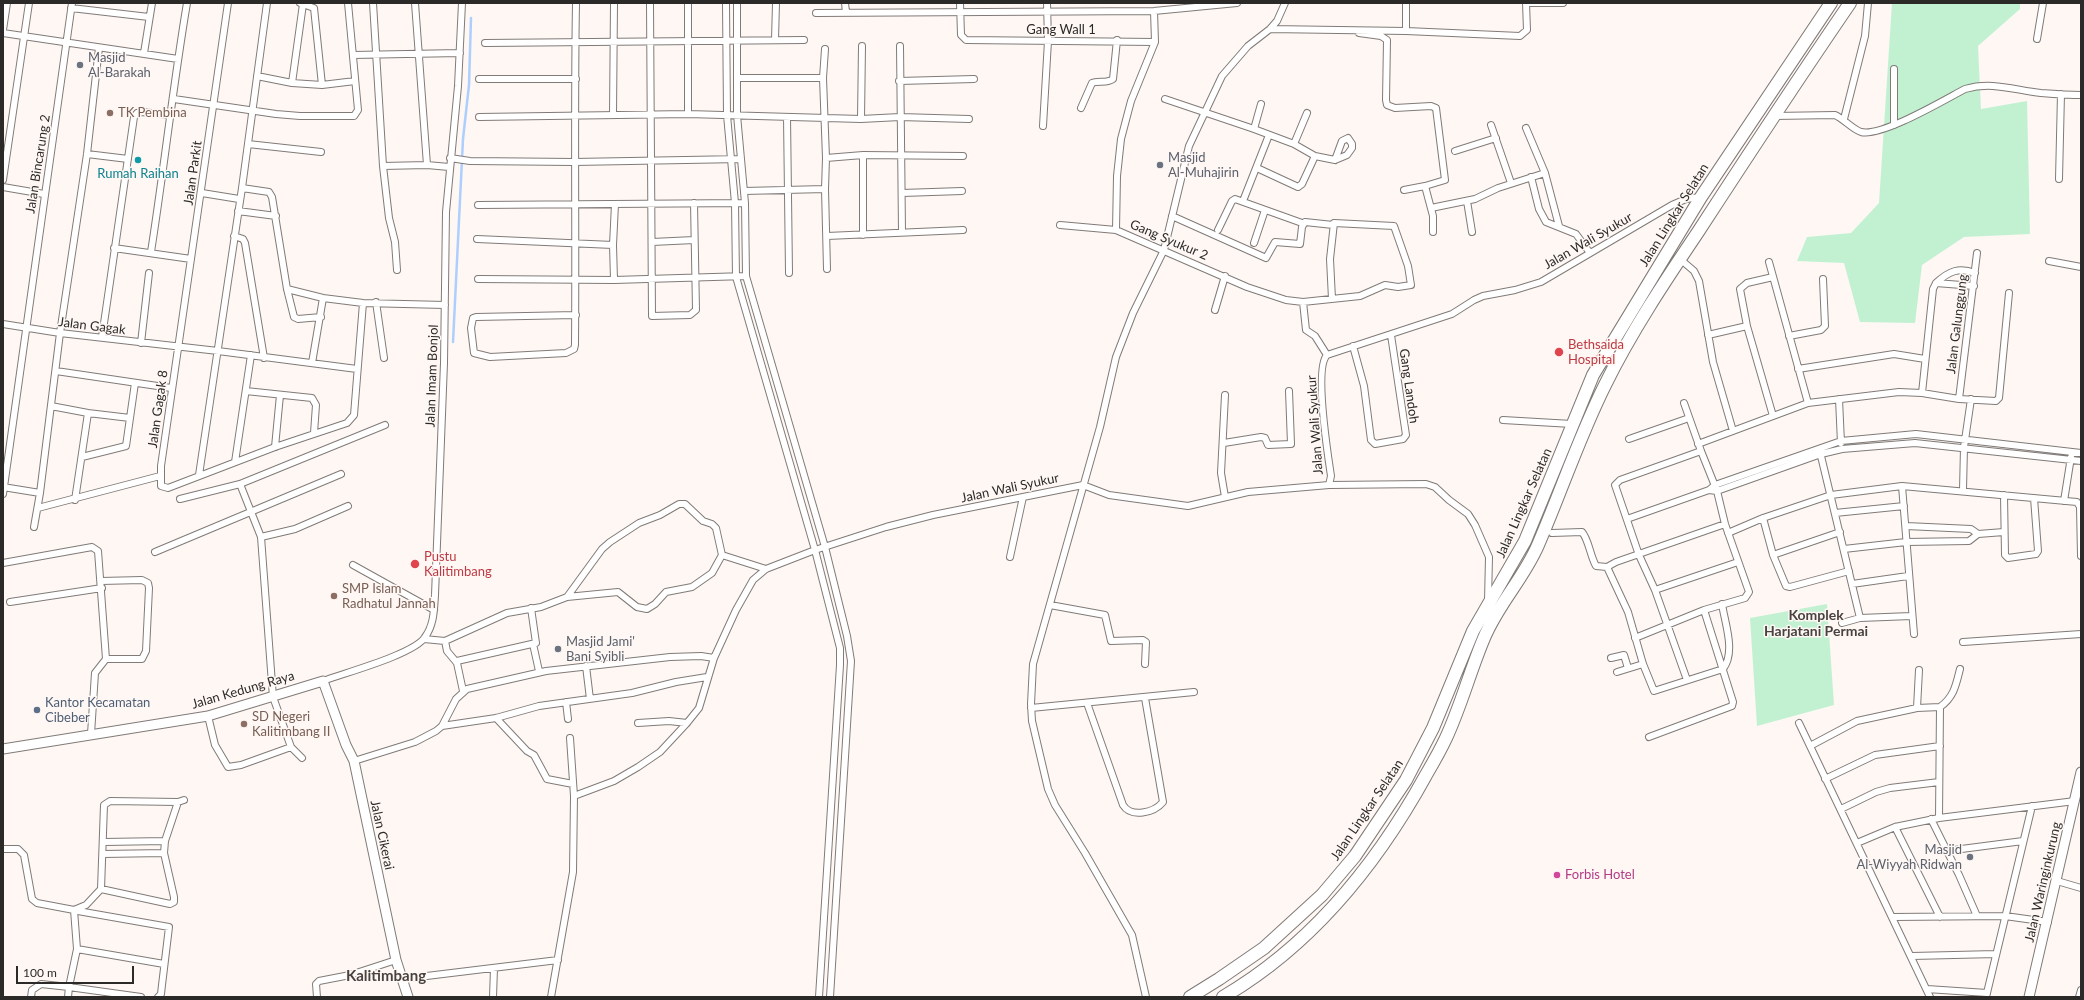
<!DOCTYPE html>
<html>
<head>
<meta charset="utf-8">
<style>
  body { margin:0 }
  #map { position:relative; width:2084px; height:1000px; overflow:hidden; background:#fef7f4; font-family:Lato,sans-serif }
  canvas { display:block }
  .frame { position:absolute; inset:0; border:4px solid #2c2a28; pointer-events:none }
  .scale { position:absolute; left:16px; top:966px; width:118px; height:18px; box-sizing:border-box; border:2px solid #2c2a28; border-top:0; padding-left:5px; font-size:12px; line-height:14px; white-space:nowrap; color:#2c2a28; -webkit-text-stroke:3px #fef7f4; paint-order:stroke }
</style>
</head>
<body>
<div id="map">
<canvas width="2084" height="1000"></canvas>
<div class="frame"></div>
<div class="scale">100 m</div>
</div>
<script>
const ctx = document.querySelector('canvas').getContext('2d');
ctx.lineJoin = 'round';
function fill(path, color) { ctx.fillStyle = color; ctx.fill(path, 'evenodd'); }
function trace(path, color, width, dash) { ctx.strokeStyle = color; ctx.lineWidth = width; ctx.lineCap = dash ? 'butt' : 'round'; ctx.setLineDash(dash || []); ctx.stroke(path); }
function label(font, color, halo, rows, align = 'center') {
  ctx.font = font + ' Lato,sans-serif'; ctx.lineWidth = 3; ctx.setLineDash([]); ctx.textBaseline = 'middle'; ctx.strokeStyle = halo; ctx.fillStyle = color; for (const [text, x, y, turn = 0] of rows) {
    ctx.save(); ctx.translate(x, y); ctx.rotate((+turn || 0) * Math.PI / 180); ctx.textAlign = isNaN(turn) ? turn : align; if (halo) ctx.strokeText(text, 0, 0); ctx.fillText(text, 0, 0); ctx.restore();
  }
}
const green = new Path2D(`
  M1892,3H2020V9L1978,46L1981,109L2027,101L2030,234L1964,237L1922,265L1915,323L1860,322L1844,263L1797,261L1807,237L1851,233L1879,203Z
  M1827,604L1834,705L1757,726L1750,618Z`);
const stream = new Path2D(`
  M453,342L463,139L469,85L471,18`);
const street = new Path2D(`
  M228,3L161,466V486L168,488L275,447L347,423L354,415L363,303
  M300,3L314,8L322,85
  M373,3L383,166L427,165L449,167
  M415,3L427,165
  M650,3L652,316L690,315L696,310L694,203
  M688,3V114
  M726,3L727,115L735,203L736,277L815,550L840,648V665L819,997
  M737,3V115L745,203L746,276L825,547L847,636L851,661L830,997
  M845,3L846,12
  M960,3L961,35L966,40L1155,42
  M1406,3V31
  M1529,3H1563
  M71,8L149,17
  M1154,11L1155,42L1131,101L1121,139L1117,176L1116,230L1247,287L1286,300L1303,302L1360,296L1385,285L1398,287L1411,285L1408,266L1394,226L1334,223L1330,259L1332,299
  M816,13L1154,11L1237,3
  M1270,29L1406,31L1520,36L1527,30L1526,3
  M3,30L7,3
  M3,33L178,59
  M1359,33L1381,36L1387,40L1386,100L1387,105L1395,108L1431,106L1436,108L1445,180L1425,186
  M2037,39L2043,3
  M775,40L776,3
  M485,43L804,40
  M900,46L902,232
  M825,49L823,78L826,158L825,189L827,269
  M144,53L152,3
  M353,55L460,53
  M1894,69V125
  M257,76L292,83L322,85L355,81
  M738,78H823
  M479,79H576
  M899,81L974,79
  M292,83L303,4
  M174,99L276,114L300,116H354L358,110L348,3
  M1165,99L1254,129L1294,144L1315,156L1335,160L1347,155L1352,148V144L1348,138L1342,141L1335,160
  M1081,108L1092,83C1098,80 1107,84 1113,79L1117,40
  M613,115L614,3
  M1774,116L1835,115C1844,119 1852,129 1861,132C1882,137 1944,100 1965,89C1992,81 2014,90 2041,93C2054,94 2068,95 2081,95
  M479,117L688,114L861,119L900,117L969,119
  M787,117L789,273
  M861,119L862,46
  M1844,119L1865,36L1868,3
  M1491,125L1511,183
  M1043,126L1048,41L1047,3
  M1526,128L1545,173
  M1254,129L1261,104
  M248,144L321,152
  M1294,144L1307,113
  M1455,151L1496,138
  M87,154L128,159
  M450,158L470,161L574,162L741,159
  M826,158L863,155L963,156
  M383,166L389,218L395,242L397,270
  M1257,168L1298,187L1302,184L1315,156
  M1531,177L1539,209L1546,222L1576,234L1590,253
  M2059,179L2061,94
  M3,180L29,3
  M3,187L44,194
  M242,188L269,192L272,197L287,289L294,317L298,319L321,317
  M1404,190L1425,186L1433,216V232
  M744,191L825,189
  M202,193L239,199
  M902,193L962,191
  M1243,201L1269,135
  M1467,201L1472,232
  M478,205L745,203
  M1431,208L1475,199L1498,188L1545,173L1559,226
  M238,211L276,216
  M1172,216L1266,258L1275,242L1300,244L1302,227L1305,222L1333,225
  M1060,225L1116,230
  M1218,230L1232,201L1235,199L1302,223
  M863,235V155
  M234,236L243,239L245,243L264,358
  M827,236L963,230
  M477,239L613,245
  M652,242L694,240
  M1254,243L1265,210
  M114,248L191,259
  M151,252C164,169 173,86 187,3
  M1680,259L1694,271L1699,281L1713,362L1733,431
  M2049,261L2081,267
  M1769,262L1808,403
  M478,279L614,280L746,276
  M614,280L613,245L615,204
  M1936,283C1949,271 1959,267 1975,273
  M287,289L323,298L363,303L445,305
  M376,302L384,358
  M1303,302L1306,330L1315,336L1327,355
  M1215,310L1225,276
  M576,315L476,317L473,318L471,328L474,353L490,357L566,353L574,349L575,345C576,231 574,117 576,3
  M3,324L60,333L218,351L357,369
  M1708,335L1747,326
  M1789,336L1821,330L1825,326L1823,279
  M102,337L134,117L137,113L142,112L170,115
  M141,343L149,273
  M1353,346L1364,386L1371,440L1375,444L1403,439L1406,435L1391,335
  M312,363L323,298
  M1798,369L1894,354L1925,359
  M56,371L171,388
  M246,391L312,398L316,405L314,433
  M1922,393L1933,289L1936,283L1974,286
  M1839,399L1841,443
  M1959,399L1977,253
  M51,406L88,413L130,418
  M1773,416L1747,326L1740,289L1747,283L1773,277
  M1503,420L1572,424
  M1629,439L1689,418
  M1224,443L1261,437L1265,438L1268,445L1291,444L1289,391
  M1698,444L1808,403L1899,392L1922,393L1959,399L1996,401L1999,398L2009,293
  M275,447L280,395
  M1820,452L1860,618
  M82,457L126,446L135,383
  M235,462L251,355
  M199,475L242,188L267,3
  M240,484L261,537L273,697L291,747L302,758
  M1329,485L1426,484L1435,487L1449,500L1468,514L1475,525L1489,557L1488,601
  M1902,486L1914,634
  M3,487L40,493
  M1709,490L1717,491L1821,454L1842,449L1915,443L2081,461
  M1963,490L1964,447L1971,399
  M3,494L72,3
  M2004,495L2005,555L2008,558L2036,554L2038,551L2034,498
  M1225,497L1221,473L1225,395
  M180,499L240,484L385,425
  M75,500L88,413
  M2064,501L2071,457
  M38,508L160,476
  M1835,513L1904,506
  M1763,518L1773,555L1786,586L1790,587L1849,571
  M1627,519L1709,490L1715,485L1841,441L1916,434L2081,453
  M1906,526L1971,529L1978,534
  M34,527L40,493L60,333L87,154L99,48
  M1552,533L1582,532C1589,540 1590,556 1596,566L1607,567L1616,562L1725,524
  M1728,533L1763,518L1831,495L1902,486L2077,502L2080,507L2081,556
  M261,537L295,529L348,506
  M1844,549L1906,542L1969,541L1978,534L2004,532
  M155,552L341,474
  M722,555L766,569
  M1773,555L1840,532
  M1010,557L1023,497
  M3,563L92,547L98,551L106,659L95,673L91,734
  M353,565L434,610
  M1607,567L1628,612L1643,664L1654,691L1723,669C1736,652 1725,624 1722,604
  M101,581L142,580L148,583L149,588L146,651L142,659H106
  M1852,584L1908,576
  M1655,590L1738,562
  M10,602L102,588
  M1050,605L1105,615L1111,641L1143,640L1146,642L1145,664
  M1842,623L1860,618L1911,616
  M1635,638L1704,610L1745,598L1749,592L1725,524L1717,491L1701,451L1684,403
  M424,639L445,641L507,613L541,607L567,597L602,549L610,542L639,523L660,515L679,504H685L703,521L712,524L716,528L722,555L712,573L692,587L666,592L655,604L647,609L637,607L618,592L567,597
  M445,641L447,651L457,663L463,691
  M1963,642L2081,634
  M533,644L539,671
  M1611,658L1624,655L1628,668
  M457,661L536,643L531,608
  M586,666L590,699
  M1617,672L1643,664
  M1687,680L1655,590L1639,555L1615,485L1620,480L1701,451
  M323,681C344,673 415,654 425,637C434,625 434,610 435,595L444,363L446,212L458,86L462,3
  M566,702L568,719
  M1087,703L1123,805C1131,818 1154,813 1163,802L1145,698
  M1031,708L1194,692
  M1917,708L1919,670
  M208,716L215,745L228,767L241,765L291,747
  M496,718L527,751L534,755L547,779L573,784
  M638,723L669,721L687,723
  M1799,723L1930,997
  M442,726L496,718L539,706L632,693L676,682L707,677
  M1649,737L1732,706L1733,702L1704,610
  M1810,746L1857,721L1917,708L1940,707
  M354,761L415,742L436,731L442,726L456,699L467,689L546,671L670,657L701,656L714,658
  M1825,779L1875,755L1940,746
  M574,796L614,781L638,767L660,752L687,723L699,708L714,658L736,610L753,580L766,569L815,550L886,527L933,515L1083,485L1109,495L1188,506L1248,492L1329,485L1331,476C1328,456 1314,368 1327,355L1452,314L1474,300L1483,296L1515,290L1541,282L1672,205L1686,199L1701,197
  M1841,809L1876,792L1890,788L1939,782
  M1939,818L1940,707C1954,697 1956,685 1960,669
  M1931,819L1959,875L1977,916
  M1895,827L1940,917
  M104,842L165,841
  M1857,843L1895,827L1939,818L2075,801
  M3,849H18L24,855L32,899L37,903L74,910L77,949L69,987L41,984L32,990L31,997
  M1946,851L2023,841
  M103,854L164,853
  M2057,881L2081,888
  M101,889L170,904L174,902V897L164,853L165,841L178,802
  M74,910L86,905L101,889L104,805L110,801L178,802L184,800
  M78,911L169,927L162,985L161,994L158,997
  M1893,917L2005,916L2048,922
  M77,949L164,964
  M1912,956L1996,954
  M402,979L558,960
  M1927,989L1987,993
  M68,997L69,987L141,997
  M317,997L316,984L319,981L350,975L396,960
  M493,997L494,968
  M551,997L573,872L574,796L570,738
  M1146,997L1132,935L1085,853L1055,805L1048,789L1032,721L1031,704L1033,664L1100,427L1116,357L1133,313L1164,250L1189,146L1222,76L1248,46L1270,29L1277,21L1285,3
  M1986,997L2032,806
  M2079,997L2081,990`);
const secondary = new Path2D(`
  M3,749L208,716L323,681L346,745L354,761L396,960L408,997
  M2029,997L2081,772`);
const highway = new Path2D(`
  M1190,997L1219,979L1264,948L1322,895L1355,856L1406,780L1433,728L1473,631L1525,541L1593,375L1701,197L1831,3
  M1223,997C1312,945 1377,864 1426,775C1433,763 1440,751 1446,738C1461,706 1470,671 1484,638C1498,604 1524,578 1538,545C1561,492 1579,437 1605,385C1631,332 1665,281 1698,232C1748,155 1798,79 1850,3`);
const markers = [
  [80,65,4,"#6b7280"],
  [110,113,4,"#8d6e63"],
  [138,160,4,"#0f9aa8"],
  [1160,165,4,"#6b7280"],
  [1559,352,5,"#e0444e"],
  [415,564,5,"#e0444e"],
  [334,596,4,"#8d6e63"],
  [558,649,4,"#6b7280"],
  [37,710,4,"#5c6f8a"],
  [244,724,4,"#8d6e63"],
  [1970,857,4,"#6b7280"],
  [1557,875,4,"#d1479c"]
];
const streetNames = [
  ["Gang Wall 1",1061,30],
  ["Jalan Bincarung 2",38,164,-81],
  ["Jalan Parkit",193,173,-82],
  ["Jalan Lingkar Selatan",1674,215,-58],
  ["Gang Syukur 2",1169,240,23],
  ["Jalan Wali Syukur",1588,241,-30],
  ["Jalan Galunggung",1957,324,-83],
  ["Jalan Gagak",92,326,7],
  ["Jalan Imam Bonjol",432,376,-88],
  ["Gang Landoh",1409,386,82],
  ["Jalan Gagak 8",158,409,-82],
  ["Jalan Wali Syukur",1315,425,-94],
  ["Jalan Wali Syukur",1010,488,-12],
  ["Jalan Lingkar Selatan",1524,503,-66],
  ["Jalan Kedung Raya",243,690,-16],
  ["Jalan Lingkar Selatan",1367,810,-56],
  ["Jalan Cikerai",382,835,78],
  ["Jalan Waringinkurung",2043,882,-77]
];
const worshipNames = [
  ["Masjid",88,58],
  ["Al-Barakah",88,73],
  ["Masjid",1168,158],
  ["Al-Muhajirin",1168,173],
  ["Masjid Jami'",566,642],
  ["Bani Syibli",566,657],
  ["Masjid",1962,850,"right"],
  ["Al-Wiyyah Ridwan",1962,865,"right"]
];
const educationNames = [
  ["TK Pembina",118,113],
  ["SMP Islam",342,589],
  ["Radhatul Jannah",342,604],
  ["SD Negeri",252,717],
  ["Kalitimbang II",252,732]
];
const cultureNames = [
  ["Rumah Raihan",138,174]
];
const healthNames = [
  ["Bethsaida",1568,345],
  ["Hospital",1568,360],
  ["Pustu",424,557],
  ["Kalitimbang",424,572]
];
const serviceNames = [
  ["Kantor Kecamatan",45,703],
  ["Cibeber",45,718]
];
const hotelNames = [
  ["Forbis Hotel",1565,875]
];
const neighbourhoodNames = [
  ["Komplek",1816,615],
  ["Harjatani Permai",1816,631]
];
const quarterNames = [
  ["Kalitimbang",386,976]
];
fill(green, '#c2f1d2');
trace(stream, '#adcffe', 2.5);
trace(street, '#817b78', 8);
trace(secondary, '#817b78', 11);
trace(highway, '#817b78', 14);
trace(street, '#fff', 6);
trace(secondary, '#fff', 9);
trace(highway, '#fff', 12);
for (const [x, y, r, color] of markers) { const dot = new Path2D(); dot.arc(x, y, r, 0, 2 * Math.PI); ctx.fillStyle = color; ctx.fill(dot); trace(dot, '#fef7f4', 1.5); }
label('13px', '#2c2a28', '#fef7f4', streetNames);
label('13px', '#5b616d', '#fef7f4', worshipNames, 'left');
label('13px', '#785e54', '#fef7f4', educationNames, 'left');
label('13px', '#0d838f', '#fef7f4', cultureNames);
label('13px', '#be3a42', '#fef7f4', healthNames, 'left');
label('13px', '#4e5e75', '#fef7f4', serviceNames, 'left');
label('13px', '#b23c85', '#fef7f4', hotelNames, 'left');
label('bold 14px', '#484340', '#fef7f4', neighbourhoodNames);
label('bold 15px', '#484340', '#fef7f4', quarterNames);
</script>
</body>
</html>
